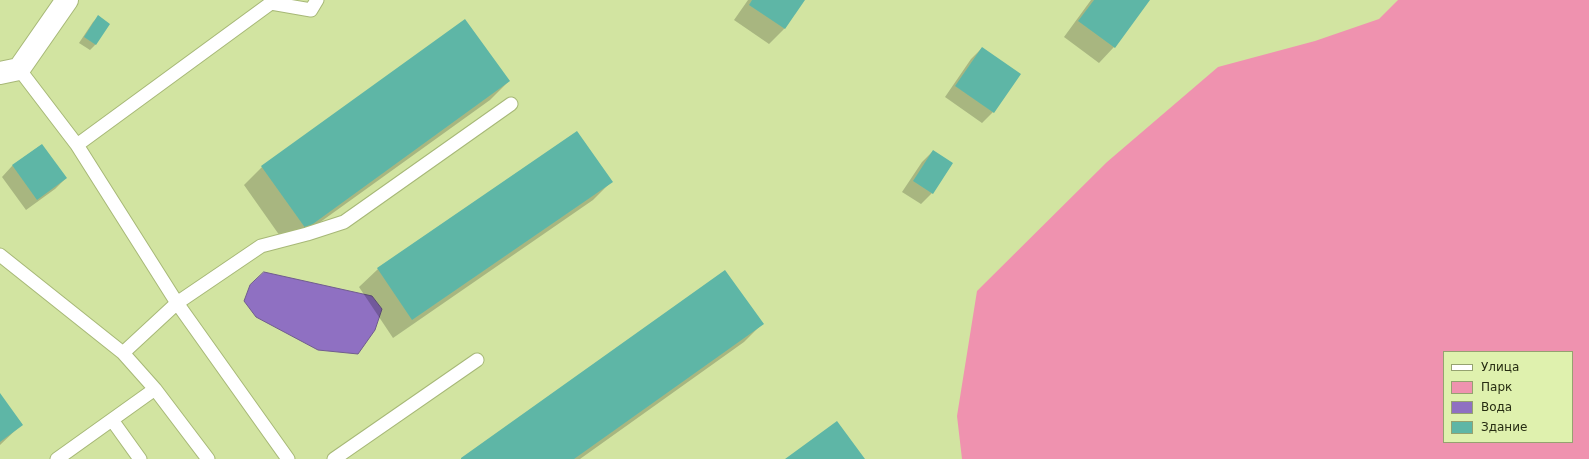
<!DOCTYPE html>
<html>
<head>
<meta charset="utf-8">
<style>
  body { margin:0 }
  #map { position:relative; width:1589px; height:459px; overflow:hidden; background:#d2e4a1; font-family:"DejaVu Sans",sans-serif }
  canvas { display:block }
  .legend { position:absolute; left:1443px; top:351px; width:130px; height:92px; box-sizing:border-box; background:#dff1ae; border:1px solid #95a270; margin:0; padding:5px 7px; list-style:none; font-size:12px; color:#262c12 }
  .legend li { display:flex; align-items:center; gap:8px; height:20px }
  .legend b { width:20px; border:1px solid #95a270 }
</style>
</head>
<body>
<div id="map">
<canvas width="1589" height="459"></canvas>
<ul class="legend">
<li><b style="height:5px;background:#fff"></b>Улица</li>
<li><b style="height:11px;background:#ef92af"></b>Парк</li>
<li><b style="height:11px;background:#8f70c2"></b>Вода</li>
<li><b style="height:11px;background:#5eb6a6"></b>Здание</li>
</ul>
</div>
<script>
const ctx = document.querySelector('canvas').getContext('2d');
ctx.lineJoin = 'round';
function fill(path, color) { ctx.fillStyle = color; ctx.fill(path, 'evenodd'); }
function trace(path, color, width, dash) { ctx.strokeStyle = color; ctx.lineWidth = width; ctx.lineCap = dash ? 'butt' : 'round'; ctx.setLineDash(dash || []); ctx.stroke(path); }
const green = new Path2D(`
  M1398,0H1589V459H962L957,416L977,291L1107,162L1218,67L1315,41L1379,19ZM1444,352H1572V442H1444Z`);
const water = new Path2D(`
  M264,272L372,296L382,309L375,330L358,354L318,350L256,317L244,301L250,285Z`);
const shadow = new Path2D(`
  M748,0H804L784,29L769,44L734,20Z
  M1091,0H1149L1114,47L1099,63L1064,37Z
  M98,17L109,24L95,45L90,50L79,43L93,22Z
  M982,48L993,112L982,123L945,97L971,59Z
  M509,81L490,100L287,246L244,185L262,167Z
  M577,132L611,182L593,200L393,338L359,287L378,269Z
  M41,145L66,178L55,189L26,210L2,177L12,166Z
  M933,151L952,164L932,193L921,204L902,192L922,162Z
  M725,271L762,324L744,342L580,459H461Z
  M0,395L22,424L0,445Z`);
const building = new Path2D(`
  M752,0H805L785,29L749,5Z
  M1094,0H1150L1115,48L1078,21Z
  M98,15L110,24L96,45L84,37Z
  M465,19L510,81L306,229L261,166Z
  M982,47L1021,74L994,113L955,86Z
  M577,131L613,182L412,320L377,268Z
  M42,144L67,178L37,200L12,165Z
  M933,150L953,163L933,194L913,181Z
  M725,270L764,324L574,459H461V458Z
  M0,393L23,425L0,442Z
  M837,421L865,459H785Z`);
const lane = new Path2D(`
  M77,145L271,3L311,10L317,0
  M0,255L123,353L177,303L77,145L19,69
  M123,353L155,389L208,459
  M112,420L140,459
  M57,459L155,389
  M288,459L177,303L261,246L307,234L344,222L511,104
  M334,459L477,360`);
const street = new Path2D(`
  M0,73L19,69L67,0`);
fill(green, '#ef92af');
fill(water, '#8f70c2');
trace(water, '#705c8d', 1);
fill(shadow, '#0003');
fill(building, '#5eb6a6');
trace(lane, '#a7b877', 15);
trace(street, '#a7b877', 24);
trace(lane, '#fff', 13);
trace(street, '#fff', 22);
</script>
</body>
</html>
